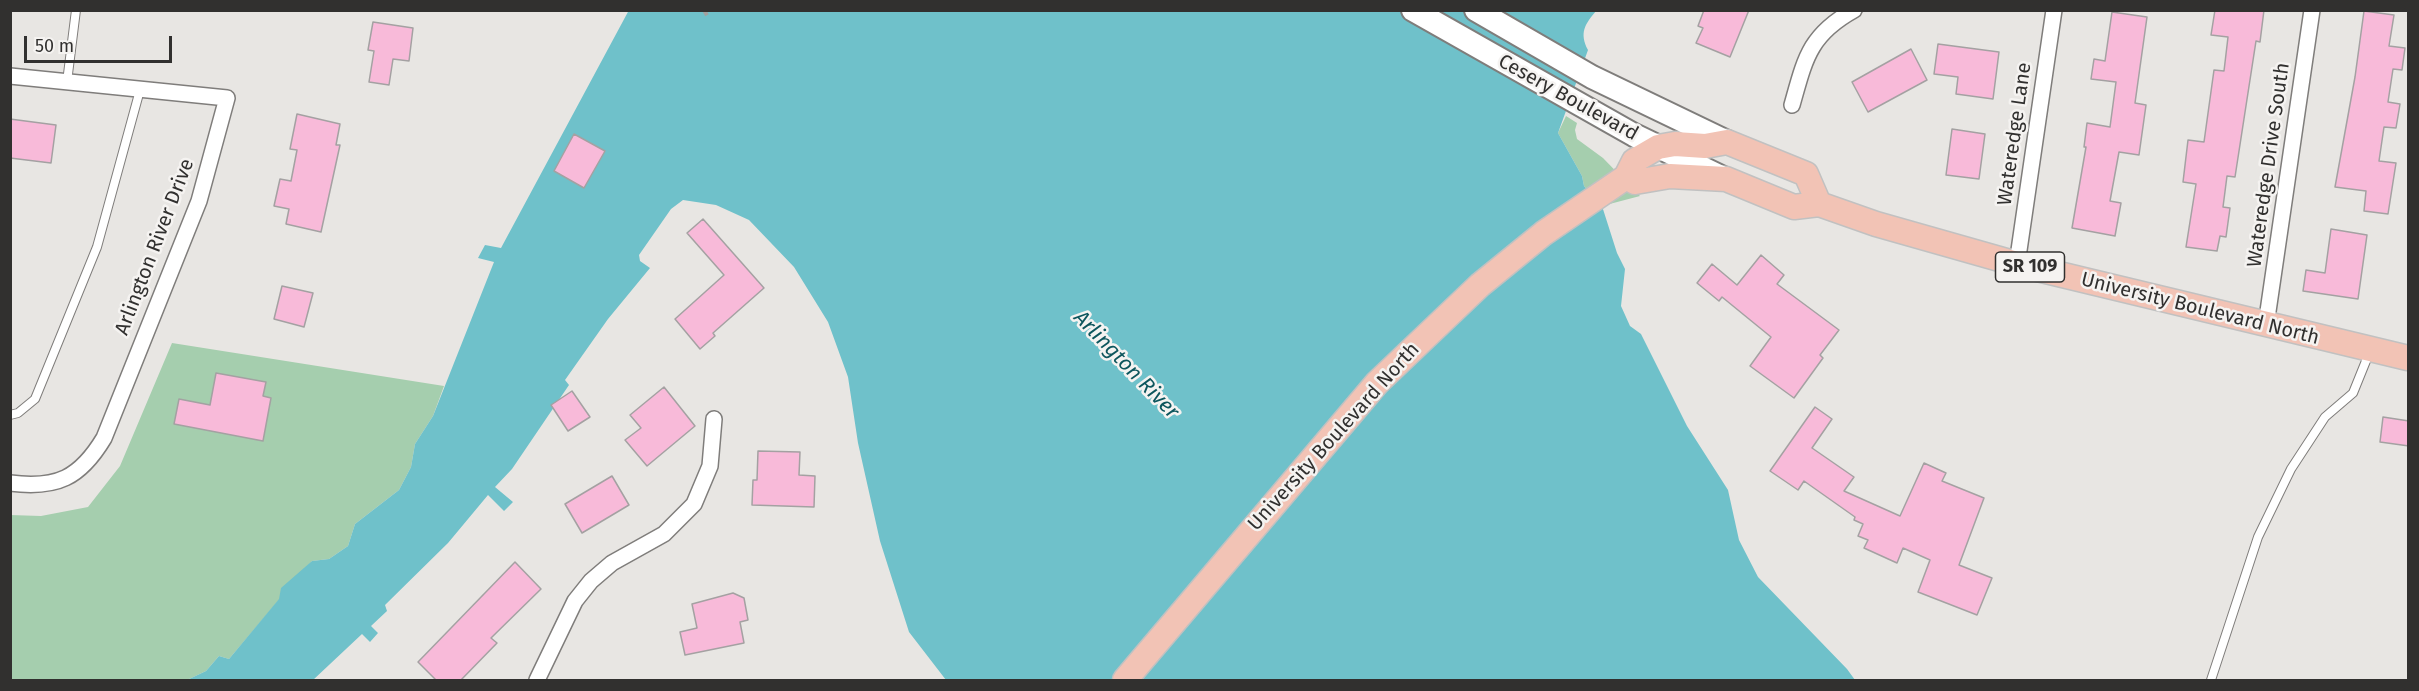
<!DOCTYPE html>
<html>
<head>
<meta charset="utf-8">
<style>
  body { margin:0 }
  #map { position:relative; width:2419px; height:691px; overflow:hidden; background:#e8e6e3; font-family:"Fira Sans",sans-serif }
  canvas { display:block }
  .frame { position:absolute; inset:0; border:12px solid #31302f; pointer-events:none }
  .scale { position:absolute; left:24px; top:36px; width:148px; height:27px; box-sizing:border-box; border:3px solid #31302f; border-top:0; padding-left:8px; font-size:18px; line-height:21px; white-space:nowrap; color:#31302f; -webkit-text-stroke:4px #f5f3f1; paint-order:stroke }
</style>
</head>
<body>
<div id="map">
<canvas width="2419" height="691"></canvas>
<div class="frame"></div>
<div class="scale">50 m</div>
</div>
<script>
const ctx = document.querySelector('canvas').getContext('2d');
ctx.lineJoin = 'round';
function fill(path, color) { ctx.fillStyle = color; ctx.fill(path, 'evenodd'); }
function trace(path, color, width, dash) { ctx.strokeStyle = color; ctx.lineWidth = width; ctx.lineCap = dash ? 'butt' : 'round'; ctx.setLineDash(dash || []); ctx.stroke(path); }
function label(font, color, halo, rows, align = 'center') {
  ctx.font = font + ' "Fira Sans",sans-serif'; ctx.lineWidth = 5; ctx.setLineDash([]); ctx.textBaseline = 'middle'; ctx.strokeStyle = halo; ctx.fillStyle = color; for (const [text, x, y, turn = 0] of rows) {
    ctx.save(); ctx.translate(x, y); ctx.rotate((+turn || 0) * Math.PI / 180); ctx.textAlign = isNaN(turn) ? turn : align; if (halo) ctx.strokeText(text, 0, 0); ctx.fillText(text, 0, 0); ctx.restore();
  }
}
const green = new Path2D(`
  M1566,116L1577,123L1575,130L1577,139L1603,158L1640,196L1602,206L1584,186L1582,176L1558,133Z
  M172,343L444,386L433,416L415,444L411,467L399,490L355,524L348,546L329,559L312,561L229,659L219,656L206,671L187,680H11L10,515L41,516L88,507L120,466Z`);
const water = new Path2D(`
  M629,10L1596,11C1585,24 1579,33 1588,50L1558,133L1582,176L1584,186L1602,206L1617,253L1625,269L1621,306L1630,326L1641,334L1687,426L1728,490L1739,540L1758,577L1847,669L1855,680H946L909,632L880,541L858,443L848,377L828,322L794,267L749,220L716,205L683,200L671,209L639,255L640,261L650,268L608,319L565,380L569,385L512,469L495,487L513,502L504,511L488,495L448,543L385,605L387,611L371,626L378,633L370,642L362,634L313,680H187L206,671L219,656L229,659L279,599L281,588L312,561L329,559L348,546L355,524L399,490L411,467L415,444L433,416L494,262L478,258L485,245L501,248Z`);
const building = new Path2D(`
  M1704,10H1749L1730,57L1696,43L1703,28L1698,26Z
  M2215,10H2264L2260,42L2256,41L2235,177L2227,176L2223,207L2230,208L2226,237L2220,236L2217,251L2186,247L2196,184L2183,182L2188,140L2204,142L2214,70L2224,71L2228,37L2211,35Z
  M2364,11L2394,15L2389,46L2405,48L2402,70L2393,69L2388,102L2400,104L2396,128L2384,127L2379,161L2396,163L2388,214L2364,211L2366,191L2335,187L2355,77Z
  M2112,12L2147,17L2135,103L2146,105L2139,155L2119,152L2110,201L2121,203L2115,236L2072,228L2086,147H2084L2087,123L2110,127L2116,82L2091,79L2094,59L2105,61Z
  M373,22L413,28L409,61L393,59L389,85L369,82L374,51L368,50Z
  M1938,44L1999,52L1993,99L1956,94L1958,77L1934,74Z
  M1911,49L1927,80L1868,112L1852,82Z
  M297,114L340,124L336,145H340L321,232L286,224L289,209L274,206L280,179L291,181L297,150L290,149Z
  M10,119L56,125L51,163L10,158Z
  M1952,129L1985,134L1979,179L1946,175Z
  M574,134L605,151L584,188L554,171Z
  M703,219L764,288L713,333L715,336L700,349L675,319L724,275L687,233Z
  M2331,229L2367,235L2358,299L2303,291L2306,270L2325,273Z
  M1761,255L1784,275L1777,284L1839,330L1820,355L1823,358L1794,398L1750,366L1771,337L1722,297L1719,301L1697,283L1712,264L1737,285Z
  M282,286L313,293L304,327L274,319Z
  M216,373L266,382L263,396L271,398L263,441L174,424L179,399L210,405Z
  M664,387L695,426L647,466L625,440L641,428L630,415Z
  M572,391L590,417L568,431L551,405Z
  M1815,407L1832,419L1812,448L1854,477L1844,491L1900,516L1924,463L1946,473L1942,481L1984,498L1959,565L1992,578L1977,615L1918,592L1930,560L1903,548L1897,563L1864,548L1868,540L1858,536L1863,524L1854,520L1855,517L1804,481L1798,490L1770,471Z
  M2383,417L2409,421V446L2380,442Z
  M758,451L800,452L799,475L815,476L814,507L752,505L753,480H757Z
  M612,476L629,505L582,533L565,504Z
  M515,562L541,589L491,638L497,643L460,681H437L418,662Z
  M733,593L744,598L748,620L740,622L744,643L685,655L680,632L697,628L692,604Z`);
const path = new Path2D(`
  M704,10L708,17`);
const service = new Path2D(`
  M67,82L76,10
  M10,415L18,413L35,399L97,247L140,90
  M2211,680L2258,537L2291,469L2325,417L2353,393L2370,351`);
const minor = new Path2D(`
  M10,76L227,98L199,201L104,438C80,478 57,489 10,483
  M1792,105C1805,59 1809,35 1854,10
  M2017,264L2054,10
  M2266,325L2312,10
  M537,680L575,601L591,581L612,563L664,534L694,504L710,466L714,419`);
const secondary = new Path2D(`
  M1413,10L1634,135L1723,178
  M1476,10L1592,77L1727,142`);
const primary = new Path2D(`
  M1626,177L1635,182L1670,176L1726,179L1794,207L1819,204L1876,224L2017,264L2408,358
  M1125,680L1377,383L1480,285L1544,233L1626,177L1634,161L1658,147L1675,144L1705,146L1727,142L1806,174L1819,204`);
const shields = [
  [2030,267,69]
];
const shieldNames = [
  ["SR 109",2030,267]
];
const streetNames = [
  ["Cesery Boulevard",1568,98,29],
  ["Wateredge Lane",2015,134,-82],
  ["Wateredge Drive South",2269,165,-82],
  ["Arlington River Drive",155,247,-69],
  ["University Boulevard North",2200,309,14],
  ["University Boulevard North",1334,437,-48]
];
const waterNames = [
  ["Arlington River",1126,365,46]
];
fill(green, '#a5ceae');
fill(water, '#6fc1ca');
fill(building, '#f8bad9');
trace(building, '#a4a1a2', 1.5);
trace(service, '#7f7d7b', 10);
trace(minor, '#7f7d7b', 18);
trace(secondary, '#7f7d7b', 26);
trace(primary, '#c1c1c1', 27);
trace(path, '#a3a19f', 4, [6, 3]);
trace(service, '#fff', 8);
trace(minor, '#fff', 15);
trace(secondary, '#fff', 22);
trace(primary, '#f2c3b5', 24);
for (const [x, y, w] of shields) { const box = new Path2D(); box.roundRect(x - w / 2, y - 15, w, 30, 4.5); ctx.fillStyle = '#f5f3f1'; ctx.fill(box); trace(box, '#31302f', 1.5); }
label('bold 18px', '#31302f', null, shieldNames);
label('20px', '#31302f', '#f5f3f1', streetNames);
label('italic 21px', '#0d565d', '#f5f3f1', waterNames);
</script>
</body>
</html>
